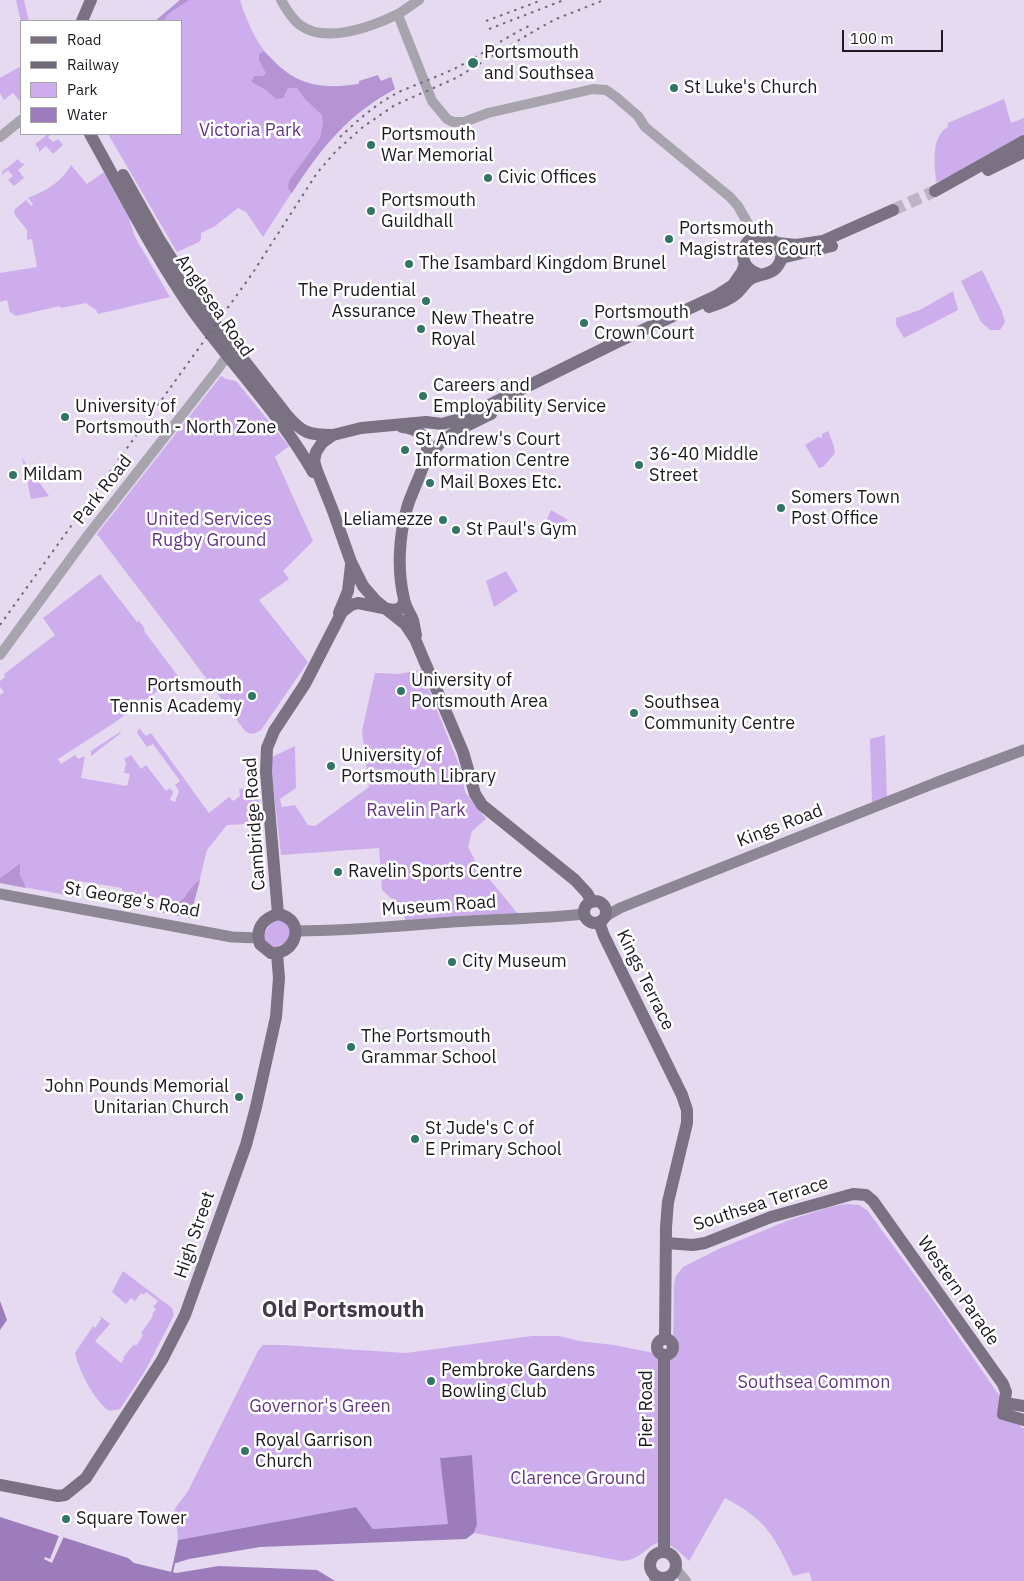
<!DOCTYPE html>
<html>
<head>
<meta charset="utf-8">
<style>
  body { margin:0 }
  #map { position:relative; width:1024px; height:1581px; overflow:hidden; background:#e5daf0; font-family:"IBM Plex Sans",sans-serif }
  canvas { display:block }
  .legend { position:absolute; left:20px; top:20px; width:162px; height:115px; box-sizing:border-box; background:#fff; border:1px solid #a5a3a6; margin:0; padding:6px 9px; list-style:none; font-size:15px; color:#1e1a21 }
  .legend li { display:flex; align-items:center; gap:10px; height:25px }
  .legend b { width:25px; border:1px solid #a5a3a6 }
  .scale { position:absolute; left:842px; top:30px; width:101px; height:22px; box-sizing:border-box; border:2px solid #1e1a21; border-top:0; padding-left:6px; font-size:15px; line-height:18px; white-space:nowrap; color:#1e1a21; -webkit-text-stroke:4px #fff; paint-order:stroke }
</style>
</head>
<body>
<div id="map">
<canvas width="1024" height="1581"></canvas>
<ul class="legend">
<li><b style="height:6px;background:#7a7282"></b>Road</li>
<li><b style="height:6px;background:#706977"></b>Railway</li>
<li><b style="height:14px;background:#ceaded"></b>Park</li>
<li><b style="height:14px;background:#9d7cbb"></b>Water</li>
</ul>
<div class="scale">100 m</div>
</div>
<script>
const ctx = document.querySelector('canvas').getContext('2d');
ctx.lineJoin = 'round';
function fill(path, color) { ctx.fillStyle = color; ctx.fill(path, 'evenodd'); }
function trace(path, color, width, dash) { ctx.strokeStyle = color; ctx.lineWidth = width; ctx.lineCap = dash ? 'butt' : 'round'; ctx.setLineDash(dash || []); ctx.stroke(path); }
function label(font, color, halo, rows, align = 'center') {
  ctx.font = font + ' "IBM Plex Sans",sans-serif'; ctx.lineWidth = 5; ctx.setLineDash([]); ctx.textBaseline = 'middle'; ctx.strokeStyle = halo; ctx.fillStyle = color; for (const [text, x, y, turn = 0] of rows) {
    ctx.save(); ctx.translate(x, y); ctx.rotate((+turn || 0) * Math.PI / 180); ctx.textAlign = isNaN(turn) ? turn : align; if (halo) ctx.strokeText(text, 0, 0); ctx.fillText(text, 0, 0); ctx.restore();
  }
}
const green = new Path2D(`
  M16,0H24L29,21L21,22Z
  M180,0H240C255,48 282,88 338,86C352,86 366,82 379,79L381,81L391,77L395,89C329,124 302,178 263,237L246,212L238,208L215,226L201,233V239L199,242L177,252L108,134H181V21H155Z
  M21,66V103L13,93L4,100L0,93V78Z
  M1004,99L1011,123L1024,118V135L941,181L936,182C935,165 930,137 948,127V123Z
  M48,134H51L48,137L53,142L58,139L63,145L53,154L46,146L39,152V149L35,144Z
  M18,159L21,163L25,164L18,170L24,178L14,186L8,180L13,176L8,170L2,175V172Z
  M71,165L87,184L104,172L129,218L135,237L170,297L98,314L96,310L86,303L61,308L60,306L16,316L10,312L7,300L0,302V273L37,267L32,239L27,240V230L15,215L14,210L26,200L31,206L33,204L28,198C44,192 63,181 71,165Z
  M982,270L1002,311L1005,322L1000,330H990L981,322L961,281Z
  M953,291L958,310L904,338L896,325V318L920,310Z
  M221,376L226,379L236,381L289,446L275,457L313,541L283,571L289,579L259,600L308,662L261,730C255,734 251,735 245,731L177,639L97,534Z
  M828,431L834,446L835,453L823,467L819,468L805,445L818,437L822,438V434Z
  M22,458L49,496L31,499Z
  M551,510L568,520L548,532L544,526Z
  M506,571L518,591L494,607L486,581Z
  M100,574L137,622L139,621L145,629L144,631L178,676L114,723L58,759L61,764L75,755L78,759L85,756L81,778L127,786L130,774L124,773L126,763L124,759L131,755L141,769L146,765L166,791L170,788L173,792L170,800L175,802L179,791L175,785L180,781L153,744L147,747L137,733L139,728L146,736L151,733L209,813L229,797L233,801L240,796L239,789L258,787L262,823L227,825L207,850L190,918L160,912L162,899L122,891V888L79,881L76,897L24,887L18,864L0,878V695L4,692L0,687V681L5,677L4,674L55,635L43,618Z
  M421,670L461,770L465,792L486,819L472,831L468,847L477,864L518,914L405,920L402,908L382,890L379,848L281,855L270,758L295,746L296,788L280,799L282,807L295,805L308,825L315,826L369,787L362,731L375,673L398,674Z
  M120,732L121,733L91,756V751Z
  M885,735L887,799L872,803L870,739Z
  M281,918L292,924L287,942L273,948L265,942L264,934L272,921Z
  M846,1204L859,1205L867,1210L935,1303L1022,1428H1024V1581H812L809,1572L793,1576C774,1535 766,1520 725,1498L689,1561C649,1520 653,1561 621,1561L474,1533L477,1524L472,1455L440,1458L449,1524L373,1529L356,1507L178,1540L176,1517L172,1516C175,1506 182,1500 188,1491L258,1351L263,1345H282L406,1353L532,1336H559L579,1341L614,1345L673,1357L674,1284L676,1276L683,1267L719,1249L789,1220L830,1207Z
  M123,1271L172,1308L174,1315L145,1371L120,1409L109,1411C94,1400 79,1371 75,1353L93,1326L95,1328L101,1319L100,1316L110,1324L95,1341L121,1363L124,1359L123,1358L134,1344L136,1346L143,1335L141,1333L153,1316L152,1315L156,1309L153,1307L158,1301L146,1292L144,1295L141,1293L135,1301L131,1298L126,1304L112,1292Z`);
const forest = new Path2D(`
  M180,0H189L168,14L164,21H155Z
  M264,51C294,84 315,91 359,84V81L378,75L381,81L391,77L395,89C347,115 321,148 292,193L288,189L289,181L320,138L323,123L322,115L305,99L297,88H288L283,98L276,99L266,90L252,82V80L254,76H263L266,73L259,60V54Z
  M20,863V874L26,888L0,883V878Z
  M200,880L190,918L160,912L161,904C190,906 182,892 200,880Z`);
const water = new Path2D(`
  M0,1301L7,1320L0,1330Z
  M472,1455L477,1524L474,1533L466,1539L260,1547L189,1559L173,1564L178,1540L356,1507L373,1529L448,1524L440,1458Z
  M0,1517L128,1558L134,1563L176,1573L219,1566L317,1570L335,1581H0Z`);
const pier = new Path2D(`
  M49,1530L62,1534L64,1536L52,1563L44,1559L45,1557L50,1559L59,1536L49,1531Z`);
const stream = new Path2D(`
  M172,1572L174,1564`);
const primaryTunnel = new Path2D(`
  M893,210L935,191`);
const tertiary = new Path2D(`
  M281,0C286,9 292,19 300,25C325,44 371,27 396,15C404,11 411,5 419,0
  M398,15L432,101L447,119L453,122H464L488,113L593,89L606,90L616,97L638,116L645,127L730,197L738,206L756,238
  M0,137L21,120
  M0,655L88,535L218,369L231,350
  M676,1569L686,1581
  M654,1576V1581`);
const secondary = new Path2D(`
  M0,894L232,937L258,938
  M606,916L620,908L655,894L935,783L1024,750
  M296,931C348,931 400,926 452,922C496,919 540,919 584,914`);
const primary = new Path2D(`
  M82,21L91,0
  M90,134C123,193 154,255 193,311C232,365 280,414 313,472
  M988,170L1024,152
  M123,175L159,239L203,308L286,414C302,433 308,435 333,435
  M935,191L1024,141
  M777,243L796,245L823,241L893,210
  M781,258L832,246
  M709,307C718,304 728,301 736,294C741,290 744,284 749,280C758,273 769,276 776,268C799,242 745,220 743,255C743,265 751,272 759,274
  M402,427C413,428 427,434 427,446C428,463 412,490 407,508C399,536 397,570 404,599C405,606 410,613 413,620C414,625 415,630 416,635
  M423,467C439,435 461,429 491,414
  M339,613L348,591L351,565
  M584 912a11 11 0 1 1 22 0a11 11 0 1 1-22 0Z
  M592,902L587,893L575,880L482,805L475,794L463,752L415,639L405,624L376,601L363,586L351,562L333,511L317,471L314,461L316,452L322,443L333,435L361,428L426,422L442,424L463,418L615,343L716,296L733,285L742,272L745,264
  M278,914L266,772L267,748L274,731L305,684L342,612L351,605L358,603L393,610L401,608L404,602
  M278,914C308,920 295,956 271,953L260,944C255,929 263,918 278,914Z
  M599,922L604,936L682,1095L687,1110V1123L668,1202L666,1227L665,1339
  M666,1243L693,1245L705,1243L771,1217L853,1194L866,1195L873,1201L1003,1384L1006,1392L1003,1414L1024,1420
  M657 1347a8 8 0 1 1 16 0a8 8 0 1 1-16 0Z
  M1005,1403L1024,1406
  M0,1485L58,1496L65,1495L86,1478L162,1360L185,1315L246,1145L256,1107L276,1017L279,978L277,954
  M650 1565a13 13 0 1 1 26 0a13 13 0 1 1-26 0Z
  M664,1552V1355`);
const rail = new Path2D(`
  M486,21L542,0
  M489,29L564,0
  M340,137C358,120 378,102 401,91C420,83 439,76 458,67C483,54 505,37 531,25
  M0,625L252,274L317,173L336,151L363,127L395,105L456,78L534,31L556,19L604,0`);
const markers = [
  [473,63,6,"#327465"],
  [674,88,5,"#327465"],
  [371,145,5,"#327465"],
  [488,178,5,"#327465"],
  [371,211,5,"#327465"],
  [669,239,5,"#327465"],
  [409,264,5,"#327465"],
  [426,301,5,"#327465"],
  [584,323,5,"#327465"],
  [421,329,5,"#327465"],
  [423,396,5,"#327465"],
  [65,417,5,"#327465"],
  [405,450,5,"#327465"],
  [639,465,5,"#327465"],
  [13,475,5,"#327465"],
  [430,483,5,"#327465"],
  [781,508,5,"#327465"],
  [443,520,5,"#327465"],
  [456,530,5,"#327465"],
  [401,691,5,"#327465"],
  [252,696,5,"#327465"],
  [634,713,5,"#327465"],
  [331,766,5,"#327465"],
  [338,872,5,"#327465"],
  [452,962,5,"#327465"],
  [351,1047,5,"#327465"],
  [239,1097,5,"#327465"],
  [415,1139,5,"#327465"],
  [431,1381,5,"#327465"],
  [245,1451,5,"#327465"],
  [66,1519,5,"#327465"]
];
const poiNames = [
  ["Portsmouth",484,53],
  ["and Southsea",484,74],
  ["St Luke's Church",684,88],
  ["Portsmouth",381,135],
  ["War Memorial",381,156],
  ["Civic Offices",498,178],
  ["Portsmouth",381,201],
  ["Guildhall",381,222],
  ["Portsmouth",679,229],
  ["Magistrates Court",679,250],
  ["The Isambard Kingdom Brunel",419,264],
  ["The Prudential",416,291,"right"],
  ["Assurance",416,312,"right"],
  ["Portsmouth",594,313],
  ["Crown Court",594,334],
  ["New Theatre",431,319],
  ["Royal",431,340],
  ["Careers and",433,386],
  ["Employability Service",433,407],
  ["University of",75,407],
  ["Portsmouth - North Zone",75,428],
  ["St Andrew's Court",415,440],
  ["Information Centre",415,461],
  ["36-40 Middle",649,455],
  ["Street",649,476],
  ["Mildam",23,475],
  ["Mail Boxes Etc.",440,483],
  ["Somers Town",791,498],
  ["Post Office",791,519],
  ["Leliamezze",433,520,"right"],
  ["St Paul's Gym",466,530],
  ["University of",411,681],
  ["Portsmouth Area",411,702],
  ["Portsmouth",242,686,"right"],
  ["Tennis Academy",242,707,"right"],
  ["Southsea",644,703],
  ["Community Centre",644,724],
  ["University of",341,756],
  ["Portsmouth Library",341,777],
  ["Ravelin Sports Centre",348,872],
  ["City Museum",462,962],
  ["The Portsmouth",361,1037],
  ["Grammar School",361,1058],
  ["John Pounds Memorial",229,1087,"right"],
  ["Unitarian Church",229,1108,"right"],
  ["St Jude's C of",425,1129],
  ["E Primary School",425,1150],
  ["Pembroke Gardens",441,1371],
  ["Bowling Club",441,1392],
  ["Royal Garrison",255,1441],
  ["Church",255,1462],
  ["Square Tower",76,1519]
];
const parkNames = [
  ["Victoria Park",250,131],
  ["United Services",209,520],
  ["Rugby Ground",209,541],
  ["Ravelin Park",416,811],
  ["Southsea Common",814,1383],
  ["Governor's Green",320,1407],
  ["Clarence Ground",578,1479]
];
const streetNames = [
  ["Anglesea Road",214,306,55],
  ["Park Road",103,490,-52],
  ["Cambridge Road",255,824,-94],
  ["Kings Road",780,826,-21],
  ["St George's Road",132,900,10],
  ["Museum Road",439,906,-4],
  ["Kings Terrace",645,980,64],
  ["Southsea Terrace",761,1204,-18],
  ["High Street",195,1235,-71],
  ["Western Parade",958,1291,55],
  ["Pier Road",647,1409,-90]
];
const districtNames = [
  ["Old Portsmouth",343,1311]
];
fill(green, '#ceaded');
fill(forest, '#b694d4');
fill(water, '#9d7cbb');
fill(pier, '#e5daf0');
trace(stream, '#9d7cbb', 2);
trace(primaryTunnel, '#bdb4c7', 12, [12, 6]);
trace(tertiary, '#a8a4ad', 10);
trace(secondary, '#8d8694', 11);
trace(primary, '#7a7282', 12);
trace(rail, '#706977', 2, [2.5, 5]);
for (const [x, y, r, color] of markers) { const dot = new Path2D(); dot.arc(x, y, r, 0, 2 * Math.PI); ctx.fillStyle = color; ctx.fill(dot); trace(dot, '#fff', 2); }
label('18px', '#1e1a21', '#fff', poiNames, 'left');
label('18px', '#643885', '#fff', parkNames);
label('18px', '#1e1a21', '#fff', streetNames);
label('bold 22px', '#42394b', '#fff', districtNames);
</script>
</body>
</html>
